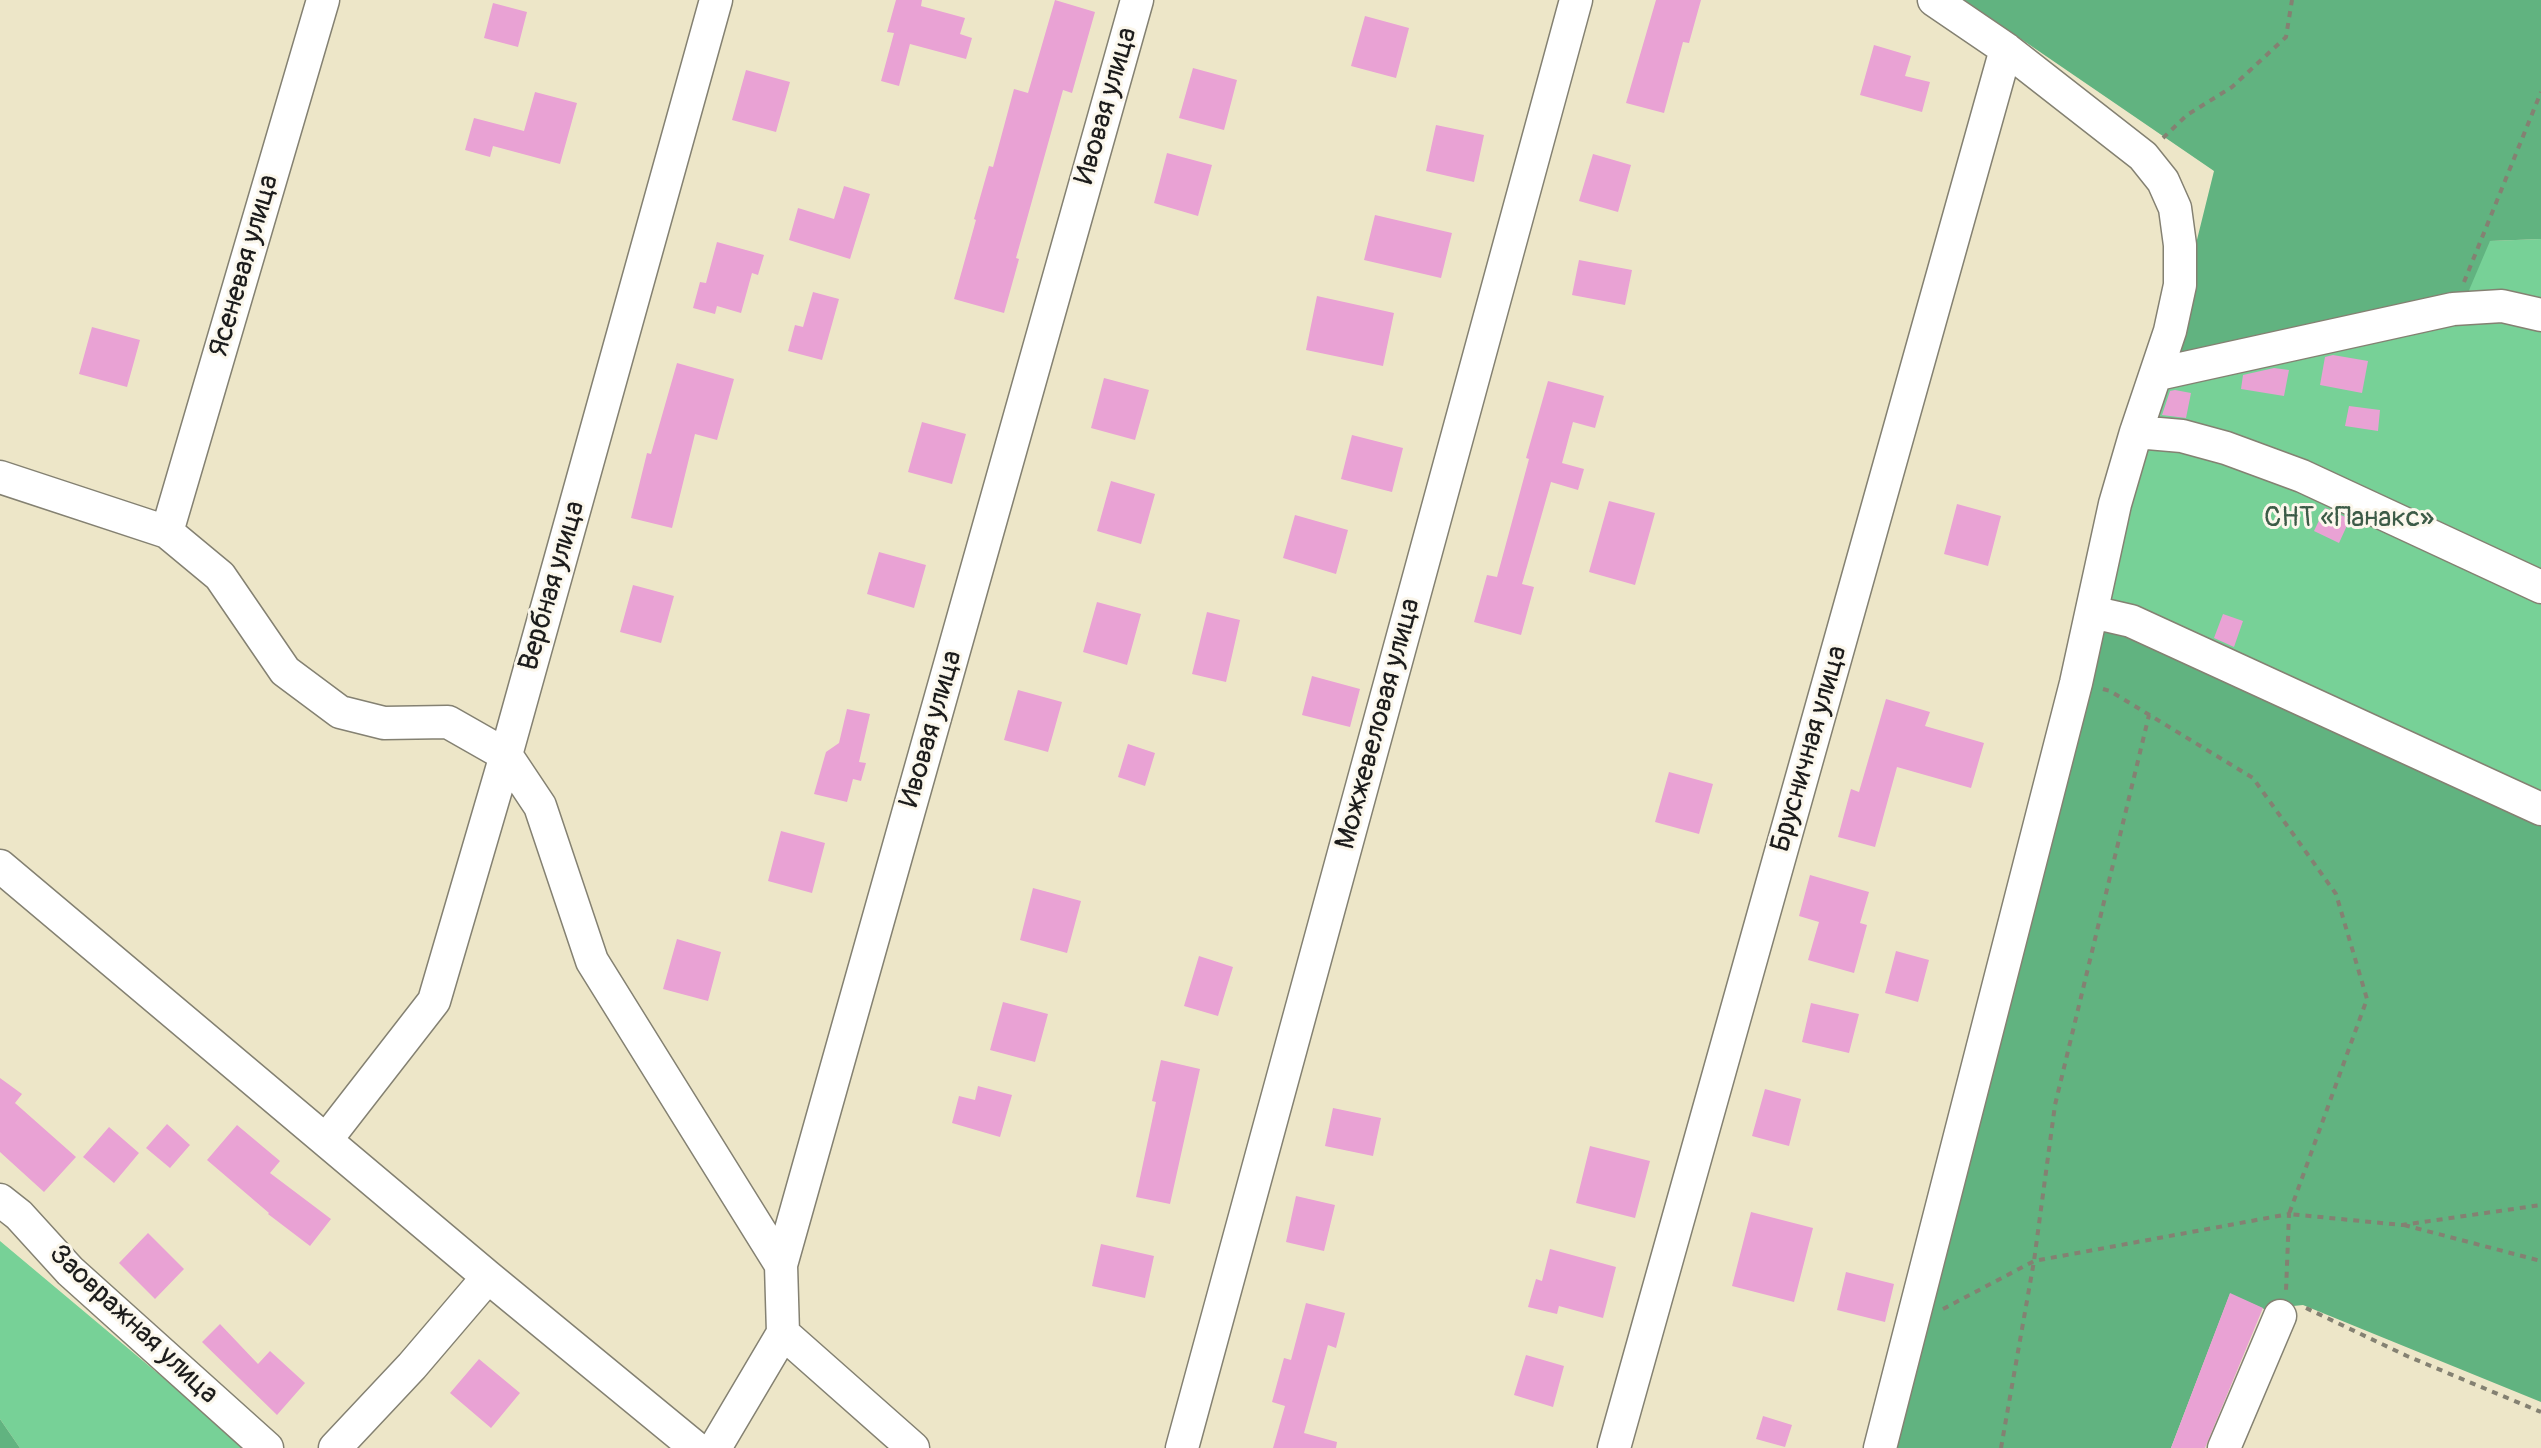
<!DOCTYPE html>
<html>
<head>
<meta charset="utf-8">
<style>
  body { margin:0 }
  canvas { display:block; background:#ede6c8 }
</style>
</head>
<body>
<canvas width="2541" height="1448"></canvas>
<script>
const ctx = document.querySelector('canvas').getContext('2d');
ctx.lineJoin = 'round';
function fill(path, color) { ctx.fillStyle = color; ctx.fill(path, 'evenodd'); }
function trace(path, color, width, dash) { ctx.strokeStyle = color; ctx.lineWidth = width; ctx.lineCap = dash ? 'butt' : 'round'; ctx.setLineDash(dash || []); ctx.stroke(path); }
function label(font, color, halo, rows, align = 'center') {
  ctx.font = font + ' Pangolin,sans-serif'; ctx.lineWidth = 6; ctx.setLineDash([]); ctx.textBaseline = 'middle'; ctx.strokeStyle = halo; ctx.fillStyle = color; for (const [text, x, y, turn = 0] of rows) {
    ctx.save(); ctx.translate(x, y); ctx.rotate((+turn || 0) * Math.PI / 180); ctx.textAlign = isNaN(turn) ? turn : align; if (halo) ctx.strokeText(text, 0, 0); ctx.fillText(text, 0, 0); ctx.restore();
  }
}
const green = new Path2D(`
  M2541,239V820L2101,616L2167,361L2490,241Z
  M0,1241L247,1448H20L0,1419Z`);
const forest = new Path2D(`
  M1964,0H2541V239L2490,241L2467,295L2167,361L2214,171Z
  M2101,616L2541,820V1402L2303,1305L2264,1309L2230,1294L2171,1448H1889Z
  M0,1419L20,1448H0Z`);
const building = new Path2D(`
  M896,0H922L921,6L965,18L960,34L972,38L966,59L910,44L899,86L881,81L894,33L887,32Z
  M1055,0L1095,12L1072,93L1063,90L1016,258L1019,259L1004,313L954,299L976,220L974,219L989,166L993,167L1014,89L1028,93Z
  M1656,0H1701L1689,43L1683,42L1664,113L1626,103Z
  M493,3L527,12L518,47L484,38Z
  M1365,16L1409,28L1396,78L1351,66Z
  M1874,45L1911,56L1905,76L1930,82L1922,112L1860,95Z
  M1193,68L1237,80L1224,130L1179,118Z
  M746,70L790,82L776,132L732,120Z
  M535,92L577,103L560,164L493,146L490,157L465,150L474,118L524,131Z
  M1436,125L1484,135L1474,182L1426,171Z
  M1167,153L1212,165L1198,216L1154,203Z
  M1593,154L1631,165L1618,212L1579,201Z
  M844,186L870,194L850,259L789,240L798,208L834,219Z
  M1375,215L1452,233L1441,278L1364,260Z
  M717,242L764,255L758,275L752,273L741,313L717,306L715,314L693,308L700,282L706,283Z
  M1579,260L1632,270L1625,305L1572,295Z
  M813,292L839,299L822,360L788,351L795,325L803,327Z
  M1317,296L1394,313L1383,366L1306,350Z
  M92,327L140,340L127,387L79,374Z
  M2333,355L2368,361L2362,393L2320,385L2325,357Z
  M677,363L734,379L717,440L695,434L672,528L631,518L647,453L651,454Z
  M2274,368L2289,370L2284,396L2241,389L2243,375Z
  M1104,378L1149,390L1135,440L1091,428Z
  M1548,381L1604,396L1595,428L1573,422L1562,463L1584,469L1578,490L1551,482L1522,584L1534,587L1521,635L1474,622L1487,575L1497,577L1529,459L1526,458Z
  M2175,390L2191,393L2186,418L2162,415L2170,391Z
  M2349,406L2380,410L2378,431L2345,426Z
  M922,422L966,434L952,484L908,472Z
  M1352,435L1403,448L1392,492L1341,479Z
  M1111,481L1155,494L1141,544L1097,531Z
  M1609,501L1655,513L1635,585L1589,572Z
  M1957,504L2001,516L1988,566L1944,554Z
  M2325,508L2350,519L2339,543L2314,531Z
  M1295,515L1348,530L1336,574L1283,558Z
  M879,552L926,565L914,608L867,594Z
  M633,585L674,596L661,643L620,632Z
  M1097,602L1141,614L1127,665L1083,652Z
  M1207,612L1240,620L1226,682L1192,674Z
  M2223,614L2243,621L2234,647L2214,638Z
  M1312,676L1360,689L1350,727L1302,715Z
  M1018,690L1062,702L1048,752L1004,740Z
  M1886,699L1930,712L1925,726L1984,743L1971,788L1897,767L1875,847L1838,837L1851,789L1859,792Z
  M847,709L870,714L859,762L866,763L861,781L853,779L847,802L814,794L826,752L839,743Z
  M1128,744L1155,753L1145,786L1118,777Z
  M1669,772L1713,784L1699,834L1655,822Z
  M781,831L825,843L812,893L768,881Z
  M1810,875L1869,892L1860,923L1867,925L1854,973L1808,960L1819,922L1799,916Z
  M1033,888L1081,901L1067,953L1020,940Z
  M677,939L721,952L708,1001L663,989Z
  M1896,951L1929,960L1918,1002L1885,993Z
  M1199,956L1233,967L1218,1016L1184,1006Z
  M1003,1002L1048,1014L1035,1062L990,1050Z
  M1811,1003L1859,1014L1849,1053L1802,1042Z
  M1161,1060L1200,1069L1170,1204L1136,1197L1156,1102L1152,1101Z
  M0,1078L22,1094L15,1103L76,1157L44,1192L0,1152Z
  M978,1086L1012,1095L1000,1137L952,1123L959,1096L975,1100Z
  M1765,1089L1801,1099L1789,1146L1752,1136Z
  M1333,1108L1381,1118L1373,1156L1325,1146Z
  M167,1124L190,1145L170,1168L146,1148Z
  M237,1125L280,1161L270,1173L331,1219L310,1246L268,1214L269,1213L207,1160Z
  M109,1127L139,1153L114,1183L83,1157Z
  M1590,1146L1650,1161L1635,1218L1576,1203Z
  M1296,1196L1335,1205L1324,1251L1286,1242Z
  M1751,1212L1813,1228L1794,1302L1732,1286Z
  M148,1233L184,1269L155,1299L119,1263Z
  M1101,1244L1154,1256L1145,1298L1092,1286Z
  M1550,1249L1616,1267L1603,1318L1559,1306L1557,1314L1528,1307L1536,1279L1542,1281Z
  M1846,1272L1894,1284L1885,1322L1837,1310Z
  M2230,1293L2263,1308L2205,1448H2171Z
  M1306,1303L1345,1313L1336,1348L1328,1345L1304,1433L1337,1442L1336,1448H1273L1285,1406L1272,1402L1284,1358L1291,1360Z
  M220,1324L258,1364L270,1351L305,1383L277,1415L202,1342Z
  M1526,1355L1564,1366L1553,1407L1514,1395Z
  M479,1359L520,1393L491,1428L450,1393Z
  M1763,1416L1792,1425L1785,1447L1756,1439Z`);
const path = new Path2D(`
  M2163,138L2187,115L2232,87L2286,37L2292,0
  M2464,282L2541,92
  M2103,689L2110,691L2253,778L2336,894L2367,999L2289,1214L2402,1225L2541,1205
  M2404,1225L2541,1261
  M2306,1308L2407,1356L2541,1412
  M1943,1309L2034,1261L2289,1214L2286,1291
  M2001,1448L2034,1261L2055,1105L2149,715`);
const minor = new Path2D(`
  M2158,374L2453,309L2502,306L2541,315
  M2136,432L2182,436L2226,448L2302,476L2541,587
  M0,477L167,532L220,576L285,671L340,712L384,723L448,722L506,755L540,806L592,961L781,1265
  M167,532L323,0
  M2092,612L2131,621L2541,809
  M0,866L488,1277L696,1448
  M326,1140L434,1001L506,755L716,0
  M0,1200L19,1215L70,1271L267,1448
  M783,1333L913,1448
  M335,1448L412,1366L488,1277
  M715,1448L783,1333L781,1265L1137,0
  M1182,1448L1576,0
  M1614,1448L2006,49
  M1880,1448L2076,683L2115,504L2136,432L2170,331L2180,285V245L2175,208L2163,181L2143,156L2006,49L1934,0
  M2224,1448L2280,1316`);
const streetNames = [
  ["Ивовая улица",1107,106,-74],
  ["Ясеневая улица",245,266,-74],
  ["Вербная улица",553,586,-74],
  ["Можжевеловая улица",1379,724,-75],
  ["Ивовая улица",932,729,-74],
  ["Брусничная улица",1810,749,-74],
  ["Заовражная улица",133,1325,43]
];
const parkNames = [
  ["СНТ «Панакс»",2349,519]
];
fill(green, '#77d197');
fill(forest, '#61b380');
fill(building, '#e9a2d4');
trace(minor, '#848172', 35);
trace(path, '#848172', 4, [6, 6]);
trace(minor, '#fff', 32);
label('28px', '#1c1c1c', '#fbf7ec', streetNames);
label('28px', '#3c5b47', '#fbf7ec', parkNames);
</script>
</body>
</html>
